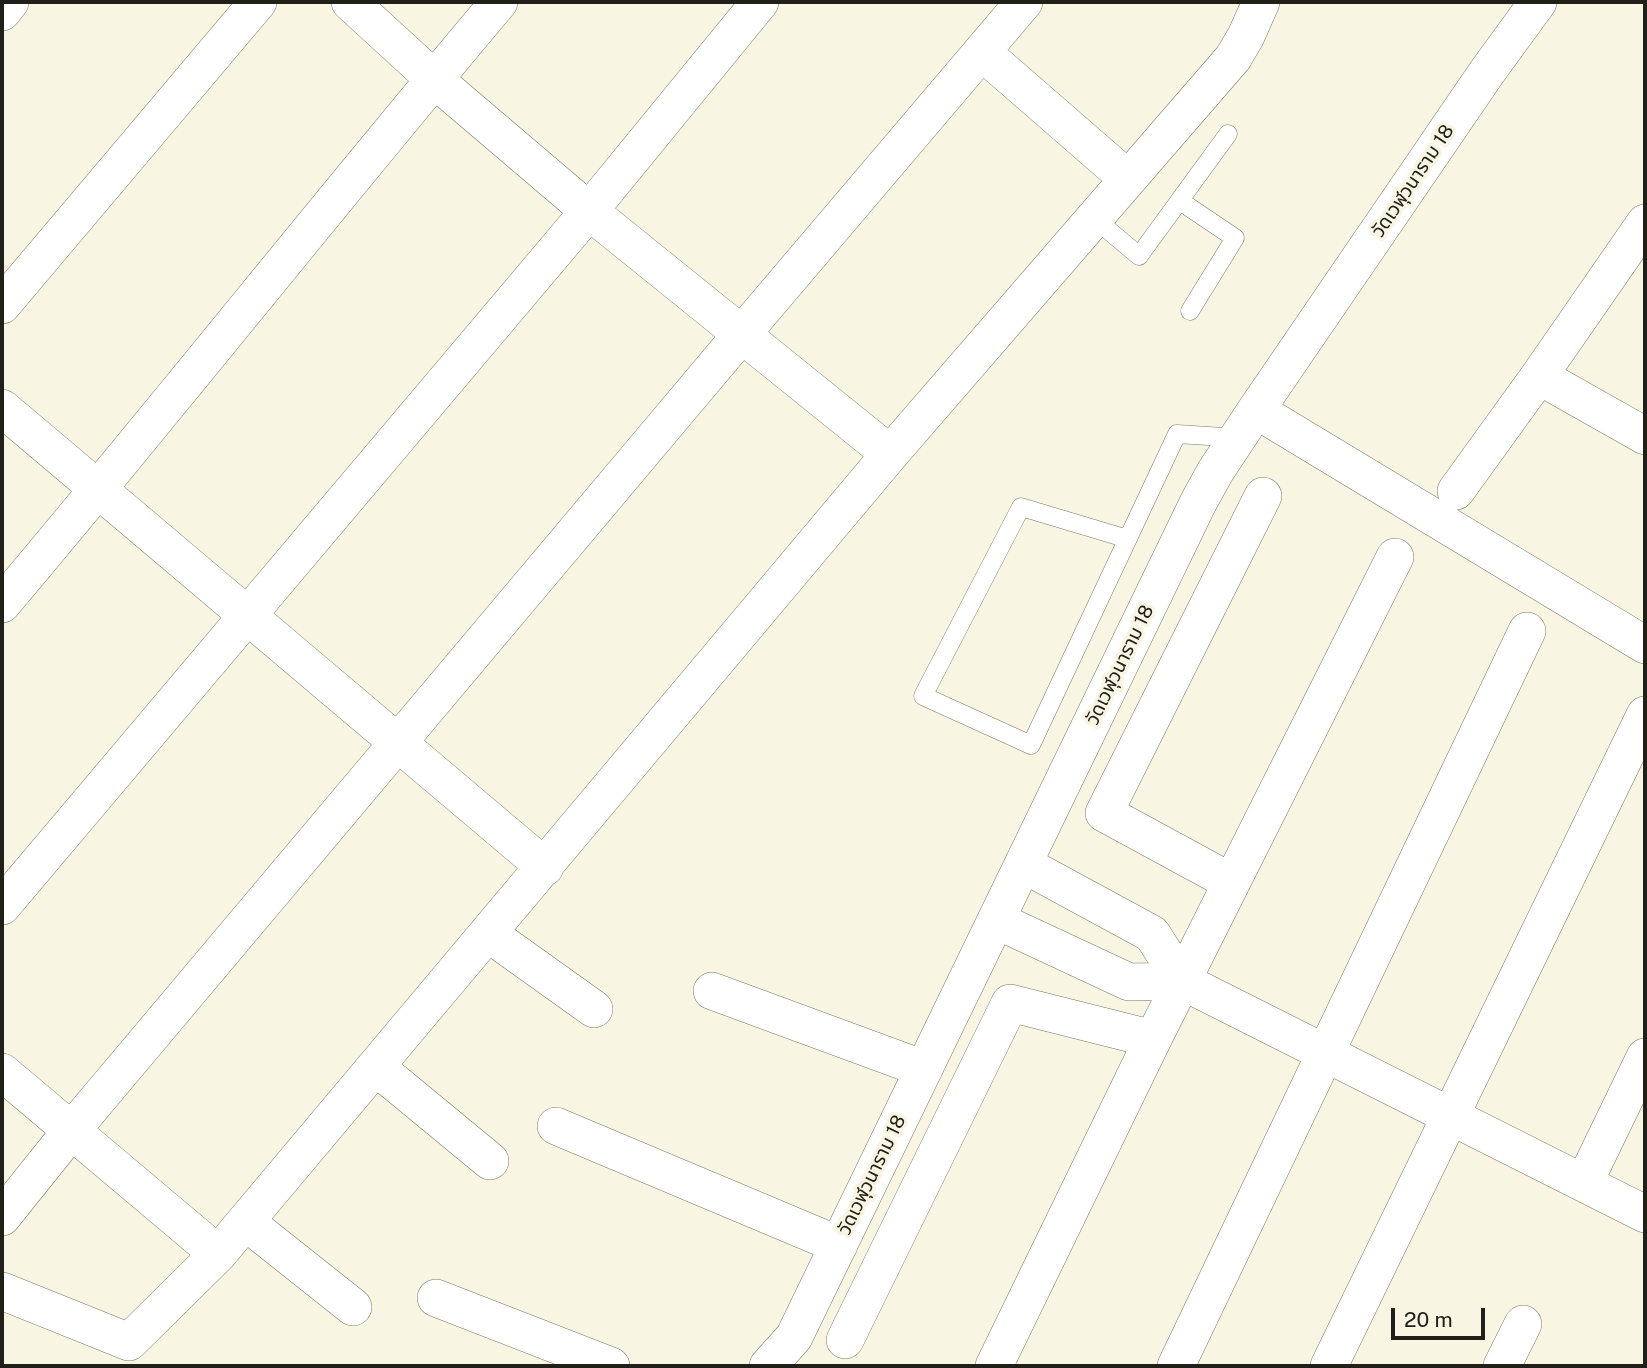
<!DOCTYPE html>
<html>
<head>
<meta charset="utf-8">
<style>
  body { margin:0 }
  #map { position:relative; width:1647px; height:1368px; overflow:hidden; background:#f8f6e2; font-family:"Public Sans",sans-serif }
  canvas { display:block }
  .frame { position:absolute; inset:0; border:4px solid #202018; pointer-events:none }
  .scale { position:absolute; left:1391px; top:1308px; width:94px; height:32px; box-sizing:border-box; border:4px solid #202018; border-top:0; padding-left:9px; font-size:21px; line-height:24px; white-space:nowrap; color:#202018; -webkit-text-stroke:5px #f8f6e2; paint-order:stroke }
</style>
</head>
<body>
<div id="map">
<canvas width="1647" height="1368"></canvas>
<div class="frame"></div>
<div class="scale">20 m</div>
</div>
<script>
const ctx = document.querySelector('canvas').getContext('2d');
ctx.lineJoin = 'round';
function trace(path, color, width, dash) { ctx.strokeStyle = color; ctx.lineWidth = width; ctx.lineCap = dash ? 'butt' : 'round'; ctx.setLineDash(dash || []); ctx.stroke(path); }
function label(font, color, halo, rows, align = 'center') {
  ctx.font = font + ' "Public Sans","Noto Sans Thai",sans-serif'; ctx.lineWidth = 7; ctx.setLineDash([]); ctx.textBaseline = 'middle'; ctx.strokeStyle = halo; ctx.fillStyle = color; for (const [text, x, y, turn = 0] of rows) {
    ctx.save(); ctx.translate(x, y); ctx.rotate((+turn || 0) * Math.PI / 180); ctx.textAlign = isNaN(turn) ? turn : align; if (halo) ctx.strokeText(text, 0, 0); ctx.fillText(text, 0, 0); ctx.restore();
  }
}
const lane = new Path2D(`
  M1180,201L1235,238L1190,311
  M1094,218L1139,256L1228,134
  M1128,539L1021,507L923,696L1031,745L1177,434L1239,438`);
const street = new Path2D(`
  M350,2L434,79L589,211L890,454
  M2,12L10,2
  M982,52L1128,179
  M2,305L258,2
  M1539,376L1645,436
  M2,408L545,867
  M1256,410L1645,645
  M1456,491L1539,376L1645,223
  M2,604C170,405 331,201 499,2
  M1231,882L1104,813L1263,496
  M2,906L589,211L760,2
  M996,920L1129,982L1182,981L1152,934L1023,864
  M489,934L594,1009
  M1182,981L1645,1214
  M712,991L924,1069
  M376,1067L490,1161
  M2,1072L218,1254
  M556,1126L839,1245
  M1584,1183L1645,1057
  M2,1217L71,1131L741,335L1024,2
  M246,1222L353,1307
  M2,1291L129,1342L218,1254L890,454L1233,58L1246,36L1261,2
  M436,1298L611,1366
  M845,1340L1010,1003L1153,1039
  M768,1366L794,1337L1198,503L1215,472L1256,410L1487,72L1538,2
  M994,1366L1153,1039L1395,557
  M1176,1366L1527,631
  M1329,1366L1645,715
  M1502,1366L1523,1324`);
const streetNames = [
  ["วัดเวฬุวนาราม 18",1413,181,-56],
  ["วัดเวฬุวนาราม 18",1120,665,-64],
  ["วัดเวฬุวนาราม 18",872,1175,-64]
];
trace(lane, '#7a7966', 19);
trace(street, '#7a7966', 38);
trace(lane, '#fff', 18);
trace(street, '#fff', 37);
label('19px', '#202018', '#f8f6e2', streetNames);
</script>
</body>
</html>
